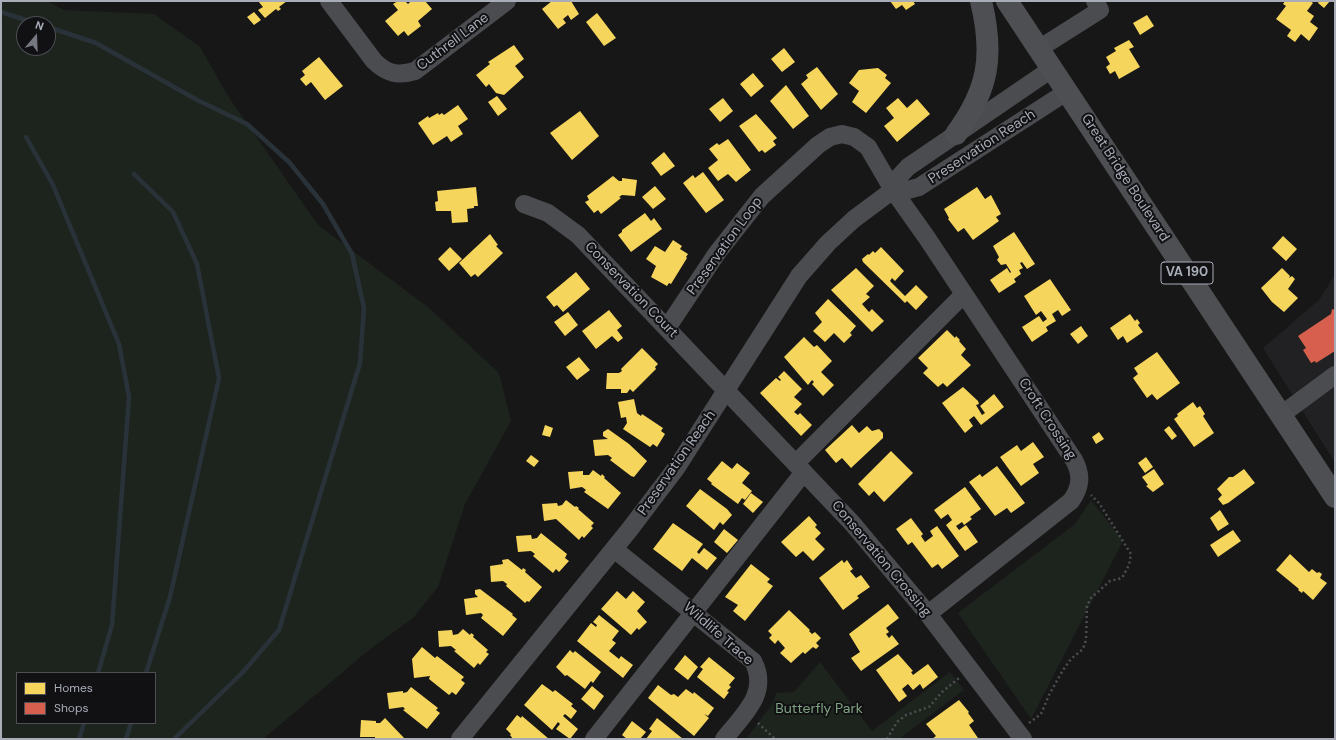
<!DOCTYPE html>
<html>
<head>
<meta charset="utf-8">
<style>
  body { margin:0 }
  #map { position:relative; width:1336px; height:740px; overflow:hidden; background:#171717; font-family:"DM Sans",sans-serif }
  canvas { display:block }
  .frame { position:absolute; inset:0; border:2px solid #a8adb8; pointer-events:none }
  .legend { position:absolute; left:16px; top:672px; width:140px; height:52px; box-sizing:border-box; background:#111113; border:1px solid #4d4f55; margin:0; padding:5px 7px; list-style:none; font-size:12px; color:#a8adb8 }
  .legend li { display:flex; align-items:center; gap:8px; height:20px }
  .legend b { width:20px; border:1px solid #4d4f55 }
  .north { position:absolute; left:16px; top:16px; width:40px; height:40px; box-sizing:border-box; background:#111113; border:1px solid #4d4f55; border-radius:50%; rotate:19deg; font-size:11px; font-weight:700; line-height:16px; text-align:center; color:#a8adb8 }
  .north::after { content:''; display:block; margin:auto; width:14px; height:18px; background:#757880; clip-path:polygon(50% 0,100% 100%,50% 72%,0 100%) }
</style>
</head>
<body>
<div id="map">
<canvas width="1336" height="740"></canvas>
<div class="frame"></div>
<ul class="legend">
<li><b style="height:11px;background:#f6d55c"></b>Homes</li>
<li><b style="height:11px;background:#d6604d"></b>Shops</li>
</ul>
<div class="north">N</div>
</div>
<script>
const ctx = document.querySelector('canvas').getContext('2d');
ctx.lineJoin = 'round';
function fill(path, color) { ctx.fillStyle = color; ctx.fill(path, 'evenodd'); }
function trace(path, color, width, dash) { ctx.strokeStyle = color; ctx.lineWidth = width; ctx.lineCap = dash ? 'butt' : 'round'; ctx.setLineDash(dash || []); ctx.stroke(path); }
function label(font, color, halo, rows, align = 'center') {
  ctx.font = font + ' "DM Sans",sans-serif'; ctx.lineWidth = 4; ctx.setLineDash([]); ctx.textBaseline = 'middle'; ctx.strokeStyle = halo; ctx.fillStyle = color; for (const [text, x, y, turn = 0] of rows) {
    ctx.save(); ctx.translate(x, y); ctx.rotate((+turn || 0) * Math.PI / 180); ctx.textAlign = isNaN(turn) ? turn : align; if (halo) ctx.strokeText(text, 0, 0); ctx.fillText(text, 0, 0); ctx.restore();
  }
}
const built = new Path2D(`
  M1335,274V461H1334L1263,348L1320,299Z`);
const green = new Path2D(`
  M1,1H47L64,10L154,14L200,47L228,96L318,225L428,307L499,373L511,421L465,504L438,587L413,618L369,650L263,739H1ZM24,24H48V48H24ZM17,673H155V723H17Z
  M1091,500L1123,541L1031,719L958,613L1075,524Z
  M820,662L872,731L950,672L964,690L899,739H746L773,703L776,693L794,692Z`);
const homes = new Path2D(`
  M258,1H287L279,7L281,9L278,11L276,9L265,18L258,10L263,7Z
  M398,1H405L408,4L411,1H425L432,9L418,21L421,26L408,36L404,31L398,36L385,21L398,10L393,4Z
  M552,1H571L579,14L571,20L568,15L563,19L566,23L558,29L542,9Z
  M890,1H913L915,4L906,10L902,5L896,9Z
  M1285,1H1310L1313,3L1307,11L1314,16L1310,22L1318,28L1309,41L1301,34L1295,42L1287,36L1291,30L1276,19L1286,6L1283,4Z
  M1319,1H1330L1324,8L1318,3Z
  M254,12L261,20L254,25L247,17Z
  M597,13L616,38L604,46L586,22Z
  M1147,15L1154,26L1140,35L1133,23Z
  M1129,40L1134,47L1129,49L1140,67L1119,79L1115,71L1110,74L1106,67L1110,64L1106,57L1116,51L1114,48Z
  M514,45L524,59L515,66L524,77L504,95L496,93L489,84L486,87L476,75L490,64L488,62Z
  M784,48L795,62L782,72L771,59Z
  M319,57L343,86L325,100L311,82L306,86L300,79L305,75L302,71Z
  M817,67L838,94L821,110L801,84L808,78L806,75Z
  M878,68L887,75L885,78L891,83L866,113L852,102L859,91L849,83L859,70Z
  M753,73L764,86L751,97L740,84Z
  M786,85L809,116L793,129L770,101Z
  M497,96L507,109L498,116L488,102Z
  M723,98L733,111L720,122L709,109Z
  M898,98L907,108L917,99L930,114L897,142L884,126L894,118L886,108Z
  M458,105L468,119L458,126L463,134L451,142L447,136L433,145L418,123L428,116L429,118L438,113L439,115L442,113L444,115Z
  M580,111L599,136L572,160L550,133Z
  M756,114L777,138L773,141L776,145L765,153L762,150L759,152L739,126Z
  M728,139L751,170L736,182L728,174L718,181L708,168L718,160L709,149L717,143L719,145Z
  M664,152L675,166L661,176L651,163Z
  M703,172L724,200L706,213L683,183L693,175L695,178Z
  M613,176L619,181H622V178L637,180L635,196L622,195L619,197L621,198L601,214L598,210L594,213L585,202L589,200L587,196Z
  M655,186L666,199L653,209L642,197Z
  M476,187L478,206H474V208L467,209L468,222L452,223L451,211H436L435,202L438,201L437,191Z
  M977,187L985,199L991,195L1001,214L996,217L999,221L973,240L964,228L958,232L948,219L949,218L944,209Z
  M645,213L651,221L654,218L662,229L631,252L618,235L622,232V230Z
  M1014,232L1035,264L1027,269L1022,262L1020,263L1023,268L1019,270L1021,274L1014,279L1016,282L999,293L990,280L1007,268L1010,273L1011,272L1006,264L1001,265L997,260L999,257L993,246Z
  M490,234L498,245L496,246L503,253L478,277L475,274L471,277L459,263Z
  M1283,236L1297,249L1286,261L1272,248Z
  M673,240L682,246L680,249L688,254L686,257L687,258L671,284L669,283L667,286L651,277L656,266L646,259L655,246L665,252Z
  M450,247L462,259L449,271L438,259Z
  M881,247L904,271L895,281L892,278L890,281L905,296L916,285L928,297L916,310L907,301L905,303L863,262L862,259L868,254L869,255L873,251L875,253Z
  M856,268L874,286L866,294L870,297L862,304L869,312L872,309L884,321L872,332L831,290Z
  M1282,268L1290,276L1289,278L1292,276L1295,279L1288,289L1298,298L1284,312L1272,302L1261,288Z
  M576,272L590,289L563,312L557,305L554,307L546,297Z
  M1050,279L1071,310L1062,316L1058,310L1052,314L1056,321L1046,327L1048,331L1032,342L1022,327L1039,316L1043,322L1047,319L1041,311L1036,315L1024,296Z
  M828,299L856,326L850,333L852,335L844,343L834,333L825,342L813,331L822,322L815,313Z
  M609,310L622,326L617,330L623,338L618,342L612,336L596,349L582,331Z
  M568,312L578,325L565,336L554,322Z
  M1130,314L1135,321L1137,319L1140,323L1138,325L1143,332L1127,343L1123,336L1118,340L1110,328Z
  M1081,326L1088,336L1078,344L1070,334Z
  M947,330L955,338L956,336L960,340L959,341L966,349L961,355L971,365L947,387L943,383L938,387L923,373L928,368L918,358Z
  M804,337L814,347L817,345L832,361L821,372L834,385L823,396L812,384L814,382L812,380L808,385L784,357Z
  M642,348L658,364L655,367L656,369L633,392L630,389L627,393H621V389H606L607,373H619L622,371L621,369Z
  M1157,352L1180,383L1157,400L1152,394L1147,398L1133,378L1138,374L1134,368Z
  M579,357L590,370L577,380L566,367Z
  M784,371L802,389L794,397L802,404L794,412L798,415L800,413L812,425L801,436L760,393L776,378L780,381L781,380L778,377Z
  M963,387L978,401L979,404L976,405L982,415L985,413L980,406L994,394L1004,407L981,425L974,416L969,420L973,426L965,433L942,403Z
  M634,399L637,413L641,416L642,414L663,428L661,431L665,434L657,447L653,444L650,447L623,429L627,423L626,417L621,418L618,402Z
  M1193,402L1197,408L1200,406L1205,414L1203,416L1214,433L1194,447L1174,419L1178,416L1177,414Z
  M545,425L553,428L550,437L542,435Z
  M852,425L859,433L867,426L872,431L879,429L883,433V438L851,468L842,458L836,463L825,450Z
  M1169,426L1177,436L1172,440L1164,430Z
  M608,429L629,444L647,461L634,477L631,476L610,460L612,458L608,455L595,456L593,440L608,439L603,436V432Z
  M1099,432L1104,439L1096,444L1092,437Z
  M1033,442L1044,457L1033,464L1039,473L1021,486L1000,457L1017,445L1021,451Z
  M891,451L913,473L884,502L874,491L869,496L858,484Z
  M531,455L539,461L534,467L526,461Z
  M1146,457L1153,467L1145,473L1138,463Z
  M722,461L732,469L737,463L750,473L742,483L752,491L745,500L742,498L738,504L711,484L712,483L707,479Z
  M997,466L1025,503L1011,513L1007,508L995,516L969,482L980,474L982,477Z
  M1154,469L1164,484L1153,492L1146,486L1148,485L1142,477Z
  M1244,469L1255,483L1228,503L1223,505L1218,499L1222,495L1217,489L1229,477H1233Z
  M593,470L601,476L602,474L605,477L604,478L621,493L608,509L584,492L586,490L582,487L570,489L568,472L583,471V475H589Z
  M965,487L981,509L970,517L972,519L964,525L962,522L956,526L959,530L966,525L978,542L965,551L946,525L952,520L948,514L941,519L934,510Z
  M700,489L727,509L732,515L723,525L720,522L714,530L686,506Z
  M751,493L763,502L753,513L743,504Z
  M566,500L575,507L576,506L579,508L578,509L594,523L591,526L593,528L584,538L582,536L579,540L556,519L544,521L542,504L557,503L558,506L562,505Z
  M1220,510L1229,524L1218,531L1210,518Z
  M809,516L817,525L815,527L821,533L815,539L825,549L813,561L803,551L796,557L781,542Z
  M911,518L923,534L921,536L925,542L933,536L930,531L937,526L959,556L942,569L938,564L932,568L912,542L908,545L896,529Z
  M673,523L703,544L697,552L699,554L704,548L717,558L707,570L692,558L682,571L653,549Z
  M724,529L738,540L727,553L714,542Z
  M1233,530L1241,541L1218,557L1210,545Z
  M541,533L567,554L565,558L569,561L559,572L556,569L553,573L533,556L535,554L531,551L518,552L516,536L531,535L532,539L537,538Z
  M1290,554L1309,572L1312,569L1317,573L1319,572L1322,574L1320,578L1327,583L1313,600L1303,591L1302,593L1298,590L1299,589L1276,570Z
  M508,559L522,570L523,568L526,570L525,572L542,587L529,602L527,601L525,603L506,586L507,584L503,581L491,582L490,566L503,564L502,560Z
  M842,560L844,563L847,560L853,569L850,571L856,578L861,575L870,587L857,596L859,598L843,610L819,578Z
  M751,564L770,579L767,582L773,586L745,621L733,611L738,605L725,597Z
  M480,589L513,614L512,615L517,619L503,636L481,618L483,615L481,613L466,615L464,599L478,597L475,594V590Z
  M617,591L626,599L633,591L645,602L637,611L647,622L639,630L637,628L631,635L601,609Z
  M888,604L899,618L886,628L889,632L886,634L889,638L892,635L899,644L861,671L851,658L860,652L849,634Z
  M789,610L810,630L809,631L812,634L815,632L821,638L816,643L819,646L816,649L813,647L805,654L803,652L791,663L780,653L785,648L778,640L775,644L769,638L772,635L768,631Z
  M599,615L619,631L612,640L616,643L609,651L619,659L621,656L633,665L623,678L577,641L591,623L596,627L597,625L593,622Z
  M463,629L470,635L471,633L474,635L473,637L488,650L486,652L489,654L480,665L478,663L474,668L454,651L456,650L451,646L439,647L438,631L452,630L453,635L458,634Z
  M422,647L435,658L437,656L464,677L461,680L465,683L456,695L452,692L449,695L429,679L430,676L414,678L412,659Z
  M570,650L573,653L575,651L601,672L593,683L591,681L585,689L567,675L565,676L556,667Z
  M898,654L913,671L911,672L913,675L928,664L938,677L923,689L920,684L913,690L908,684L902,689L907,696L899,702L876,670Z
  M685,655L698,667L688,680L674,669Z
  M709,657L735,678L729,685L731,687L727,691L729,692L724,699L697,677L703,669L700,667Z
  M542,684L553,692L555,690L573,704L571,706L577,711L571,719L565,714L563,716L578,729L570,739L556,729L560,724L558,722L552,730L524,705Z
  M658,685L671,695L674,694L678,697L686,689L693,694L694,692L714,708L708,716L704,714L709,718L694,736L648,698Z
  M592,686L604,696L594,710L581,699Z
  M411,687L438,708L436,710L440,713L427,729L403,710L405,709L403,707L389,709L387,693L403,691V693L407,692Z
  M959,700L969,712L968,713L974,721L969,725L978,738L976,739H932L936,736L926,724Z
  M517,715L521,718L522,716L549,739H513L510,735L511,734L506,729Z
  M385,718L405,739H375V737H360L361,720L376,721V723H380Z
  M657,718L683,739H646L652,731L649,729Z
  M632,721L646,732L640,739H627L622,735Z`);
const shops = new Path2D(`
  M1332,309L1335,310V351L1316,363L1315,361L1311,363L1303,350L1306,348L1298,336L1331,314Z`);
const stream = new Path2D(`
  M1,12L38,24
  M48,27L96,43L197,100L247,124L289,162L323,204L352,254L364,308L360,363L279,630L243,672L174,739
  M26,137L53,185L119,344L129,397L112,625L98,673
  M134,174L173,212L197,264L219,378L170,597L146,673
  M79,739L84,723
  M126,739L131,723`);
const path = new Path2D(`
  M758,723L775,739
  M1029,723L1041,714L1049,695L1063,670L1071,659L1083,649L1086,640L1087,606L1091,598L1110,581L1122,578L1129,565L1131,554L1099,503L1091,495
  M887,739L897,722L906,715L929,707L942,692L959,678`);
const minor = new Path2D(`
  M329,1L374,61C387,74 398,76 415,71L507,1
  M1040,48L1100,10L1095,1
  M1053,68L908,167L896,180L893,190H908L919,187L1068,91
  M524,204L548,213L578,235L852,523L928,614L1023,739
  M667,328L717,253L762,196L818,145L830,137L842,134L854,137L868,147L893,190L927,238L1074,460C1082,475 1081,487 1071,501L928,614
  M1281,415L1335,375
  M796,463L964,294
  M614,549L753,661C770,693 743,715 724,739
  M460,739L630,529L677,467L799,276L828,243L854,219L893,190
  M594,739L804,472`);
const major = new Path2D(`
  M1007,1L1335,497
  M956,134C989,89 994,55 981,1`);
const shields = [
  [1187,273,52]
];
const shieldNames = [
  ["VA 190",1187,273]
];
const streetNames = [
  ["Cuthrell Lane",453,42,-37],
  ["Preservation Reach",982,147,-33],
  ["Great Bridge Boulevard",1125,178,57],
  ["Preservation Loop",725,246,-54],
  ["Conservation Court",631,290,46],
  ["Croft Crossing",1047,419,57],
  ["Preservation Reach",677,463,-55],
  ["Conservation Crossing",881,559,50],
  ["Wildlife Trace",718,634,41]
];
const parkNames = [
  ["Butterfly Park",819,709]
];
fill(built, '#212123');
fill(green, '#1d241e');
fill(homes, '#f6d55c');
fill(shops, '#d6604d');
trace(stream, '#2a3239', 4.5);
trace(path, '#4d4e52', 2.5, [2, 3]);
trace(minor, '#4b4c50', 18);
trace(major, '#4d4f52', 22);
for (const [x, y, w] of shields) { const box = new Path2D(); box.roundRect(x - w / 2, y - 11, w, 22, 3); ctx.fillStyle = '#111113'; ctx.fill(box); trace(box, '#a8adb8', 1); }
label('bold 13px', '#a8adb8', null, shieldNames);
label('14px', '#a8adb8', '#111113', streetNames);
label('14px', '#7fa381', '#111113', parkNames);
</script>
</body>
</html>
